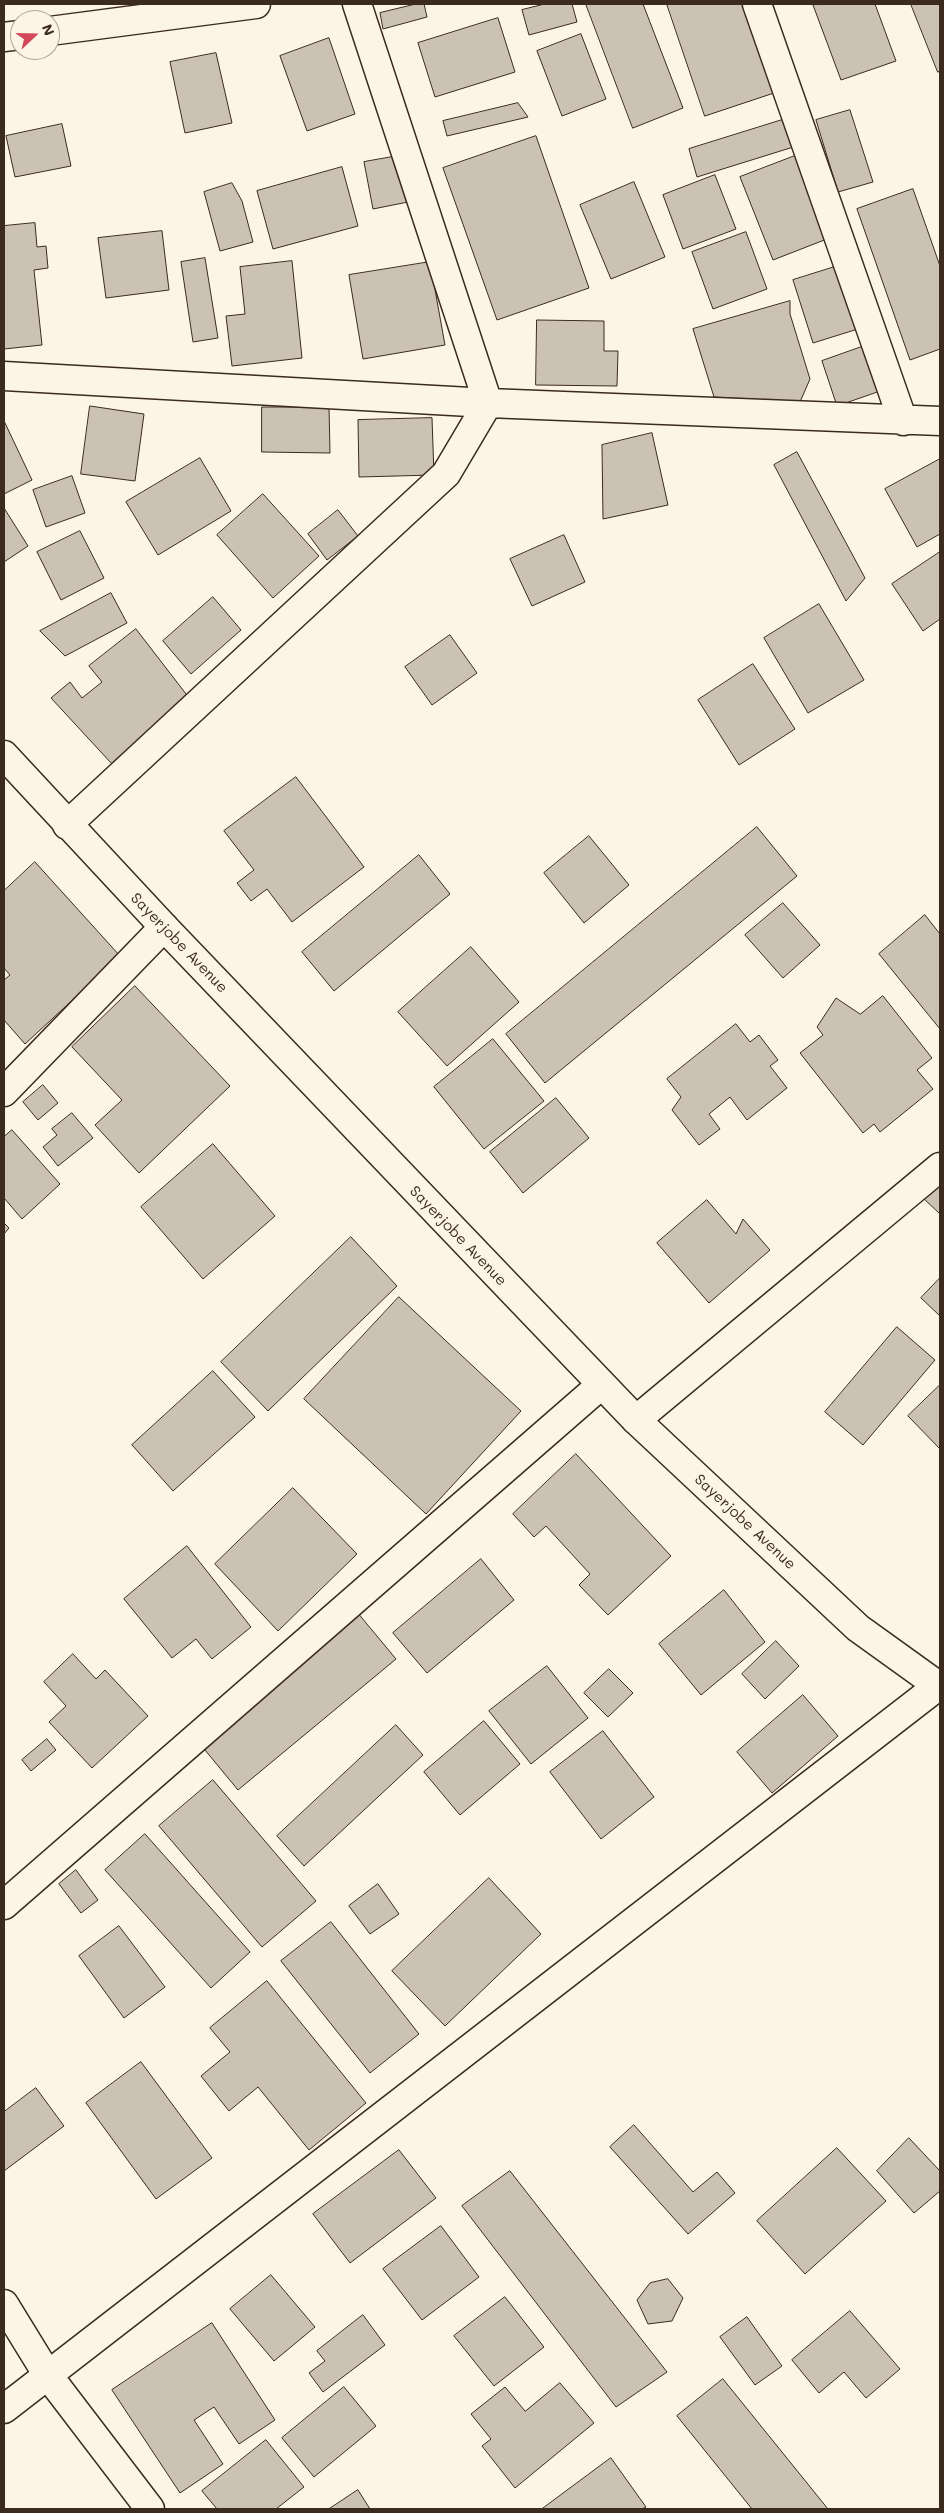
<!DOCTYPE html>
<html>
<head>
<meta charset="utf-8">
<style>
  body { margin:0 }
  #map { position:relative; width:944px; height:2513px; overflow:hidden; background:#fcf5e5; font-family:Mali,sans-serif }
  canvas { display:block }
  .frame { position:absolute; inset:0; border:5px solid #3b2a1e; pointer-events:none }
  .north { position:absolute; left:10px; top:10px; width:50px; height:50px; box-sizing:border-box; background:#fcf5e5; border:1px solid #afa495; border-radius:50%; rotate:69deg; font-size:14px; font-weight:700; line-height:20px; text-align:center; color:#3b2a1e }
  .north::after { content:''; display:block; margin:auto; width:18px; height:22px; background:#d1495b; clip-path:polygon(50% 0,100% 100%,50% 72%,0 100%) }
</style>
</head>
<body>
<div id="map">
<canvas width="944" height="2513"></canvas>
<div class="frame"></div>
<div class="north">N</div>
</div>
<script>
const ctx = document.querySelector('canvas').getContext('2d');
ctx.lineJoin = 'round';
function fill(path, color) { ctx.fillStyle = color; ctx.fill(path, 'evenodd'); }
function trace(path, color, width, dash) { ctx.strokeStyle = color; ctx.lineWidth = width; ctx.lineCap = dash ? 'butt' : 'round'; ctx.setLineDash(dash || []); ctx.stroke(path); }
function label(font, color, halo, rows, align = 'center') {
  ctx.font = font + ' Mali,sans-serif'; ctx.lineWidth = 4; ctx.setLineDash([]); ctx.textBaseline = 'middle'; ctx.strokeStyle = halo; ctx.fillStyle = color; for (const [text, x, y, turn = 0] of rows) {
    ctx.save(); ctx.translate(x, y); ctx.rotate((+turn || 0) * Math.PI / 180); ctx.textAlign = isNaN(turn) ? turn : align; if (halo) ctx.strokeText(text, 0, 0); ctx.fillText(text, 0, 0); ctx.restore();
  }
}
const building = new Path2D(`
  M416,4H424L427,17L383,29L380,13Z
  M545,4H572L577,22L529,35L522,10Z
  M586,4H643L683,108L633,128Z
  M667,4H744L774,93L705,116Z
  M875,4L896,61L841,80L813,5Z
  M911,4H940V71L938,72Z
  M498,18L515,72L435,97L418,43Z
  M581,34L606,99L562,116L537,51Z
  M329,38L355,114L307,131L280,56Z
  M216,53L232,123L185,133L170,62Z
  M518,103L528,117L447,136L443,121Z
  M850,110L873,182L838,192L816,120Z
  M795,116L803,144L697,177L689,149Z
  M62,124L71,166L15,177L6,136Z
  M536,136L589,288L497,320L443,168Z
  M800,154L832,237L773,260L740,177Z
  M398,156L408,202L373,209L364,162Z
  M342,167L358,226L273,249L257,191Z
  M715,175L736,229L683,249L663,195Z
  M634,182L665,257L611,279L580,205Z
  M232,183L242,201L253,242L220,251L204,192Z
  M913,189L940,266V349L910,360L857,209Z
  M35,223L37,247L46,246L48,268L34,270L42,345L4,349V226Z
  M162,231L169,290L106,298L98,238Z
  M746,232L767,289L713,309L692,252Z
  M205,258L218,338L193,342L181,262Z
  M292,261L302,358L232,366L226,316L245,314L240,267Z
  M430,262L445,345L363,359L349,275Z
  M841,265L861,328L813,343L793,280Z
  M790,301V314L810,379L800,402L714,397L693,329Z
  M537,320L604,321V351H618L617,386L536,385Z
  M870,344L886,389L837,406L822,361Z
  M90,406L144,414L135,481L81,474Z
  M262,407H329L330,453L262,452Z
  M432,418L434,475L359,477L358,420Z
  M5,423L32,480L4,494V424Z
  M652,433L668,505L603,519L602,445Z
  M797,452L865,578L846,601L774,465Z
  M200,458L231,511L158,555L126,502Z
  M940,459V534L917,547L885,489Z
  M72,476L85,513L46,527L33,490Z
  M263,494L319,556L273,598L217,535Z
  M4,508L28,546L4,562Z
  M338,510L358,536L327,560L308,534Z
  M80,531L104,578L61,600L37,552Z
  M564,535L585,582L532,606L510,559Z
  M940,552V619L923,631L892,584Z
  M111,593L127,623L65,656L40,631Z
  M213,597L241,630L191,674L163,641Z
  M819,604L864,680L808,713L764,638Z
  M136,629L193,703L112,764L51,698L70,682L82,698L102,682L89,666Z
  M450,635L477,673L432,705L405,667Z
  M753,664L795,729L739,765L698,700Z
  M296,777L364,867L292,922L267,889L251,901L237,883L254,870L224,831Z
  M757,827L797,876L545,1083L506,1034Z
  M589,836L629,885L584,923L544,873Z
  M419,855L450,894L334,991L302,952Z
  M35,862L120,956L25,1044L4,1020V980L10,975L4,968V891Z
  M783,903L820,945L783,978L745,935Z
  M925,915L940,934V1029L879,954Z
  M471,947L519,1002L447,1066L398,1012Z
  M135,986L230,1086L139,1173L95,1125L122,1100L72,1047Z
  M883,996L932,1058L917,1070L933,1089L880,1132L874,1124L863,1133L800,1053L823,1035L817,1027L836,998L860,1014Z
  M736,1024L750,1042L759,1035L778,1060L770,1066L787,1088L747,1120L730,1097L709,1114L720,1129L699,1145L672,1110L681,1097L667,1079Z
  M493,1039L544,1101L484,1149L434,1087Z
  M43,1085L58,1103L38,1120L23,1102Z
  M556,1098L589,1138L523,1193L490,1152Z
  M72,1113L93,1138L58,1166L43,1147L57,1135L52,1129Z
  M12,1130L60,1184L22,1219L4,1198V1137Z
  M213,1144L275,1216L203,1279L141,1207Z
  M940,1178V1214L922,1197Z
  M707,1200L736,1234L743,1219L770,1250L709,1303L657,1243Z
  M4,1223L9,1228L4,1234Z
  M351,1237L397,1286L268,1411L221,1362Z
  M940,1278V1316L921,1298Z
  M399,1297L521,1411L426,1514L304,1399Z
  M897,1327L935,1360L863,1445L825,1412Z
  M213,1371L255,1417L173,1491L132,1445Z
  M940,1385V1449L908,1416Z
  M576,1454L671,1556L608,1615L579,1585L590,1574L546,1526L534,1537L513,1514Z
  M293,1488L357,1554L278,1631L215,1564Z
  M187,1546L251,1627L212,1659L196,1639L172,1658L124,1599Z
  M481,1559L514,1600L427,1673L393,1633Z
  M724,1590L765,1642L701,1695L659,1644Z
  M357,1612L396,1659L238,1790L200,1744Z
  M776,1641L799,1666L765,1699L742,1674Z
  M73,1654L96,1679L105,1670L148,1716L92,1768L49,1722L66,1706L44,1682Z
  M547,1666L588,1718L531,1764L489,1711Z
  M609,1669L633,1693L608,1717L584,1693Z
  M803,1695L838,1736L772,1793L737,1752Z
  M484,1721L520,1764L460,1815L424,1772Z
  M396,1725L423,1755L304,1866L277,1836Z
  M603,1731L654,1797L601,1839L550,1772Z
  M47,1739L56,1750L31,1771L22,1760Z
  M213,1780L316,1901L262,1947L159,1826Z
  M145,1834L250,1952L211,1988L105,1870Z
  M76,1870L98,1900L81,1913L59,1884Z
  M489,1878L541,1934L445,2026L392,1971Z
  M378,1884L399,1914L370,1934L349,1906Z
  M331,1922L419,2034L370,2073L281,1961Z
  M119,1926L165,1987L124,2018L79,1956Z
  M267,1981L366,2103L309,2150L258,2087L229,2111L201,2076L230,2052L210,2028Z
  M141,2062L212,2158L156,2199L86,2103Z
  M36,2088L64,2126L4,2171V2112Z
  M634,2125L693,2192L717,2172L735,2193L688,2234L610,2147Z
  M909,2138L940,2171V2191L914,2213L877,2171Z
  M837,2148L886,2201L805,2274L757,2221Z
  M399,2150L436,2198L350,2263L313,2214Z
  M510,2171L667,2372L616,2407L462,2206Z
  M441,2226L479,2277L422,2320L383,2269Z
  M271,2275L315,2327L274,2361L230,2309Z
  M668,2279L683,2298L672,2321L648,2324L637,2300L650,2283Z
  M505,2297L544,2347L494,2386L454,2336Z
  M850,2311L900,2369L866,2398L844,2372L819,2393L792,2360Z
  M363,2315L385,2345L323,2392L309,2373L325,2361L317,2351Z
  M747,2317L782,2366L755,2385L720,2337Z
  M212,2323L275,2420L239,2444L214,2407L194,2420L223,2464L180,2493L112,2390Z
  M723,2379L828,2509H752L677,2416Z
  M560,2383L594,2423L515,2488L482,2446L491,2439L471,2414L505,2387L525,2411Z
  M344,2387L376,2426L314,2477L282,2438Z
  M266,2440L304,2487L276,2509H217L202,2491Z
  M611,2458L646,2507L642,2509H542Z
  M358,2490L370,2509H329Z`);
const minor = new Path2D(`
  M757,4L903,421
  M50,31L256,4
  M4,37L20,35
  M4,376L488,403L940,421
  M67,825L446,474L488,403L357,4
  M4,1092L164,927
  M636,1420L940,1167
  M4,1905L601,1385
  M4,2304L47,2374L150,2509
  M4,2409L938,1686`);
const major = new Path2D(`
  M4,755L164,927L636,1420L858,1628L940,1687`);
const streetNames = [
  ["Sayerjobe Avenue",179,943,46],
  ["Sayerjobe Avenue",458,1236,46],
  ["Sayerjobe Avenue",745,1522,43]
];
fill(building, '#ccc2b3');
trace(building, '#3b2a1e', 1);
trace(minor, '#3b2a1e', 31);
trace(major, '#3b2a1e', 31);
trace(minor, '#fcf5e5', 28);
trace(major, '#fcf5e5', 28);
label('15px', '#3b2a1e', '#fcf5e5', streetNames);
</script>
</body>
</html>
